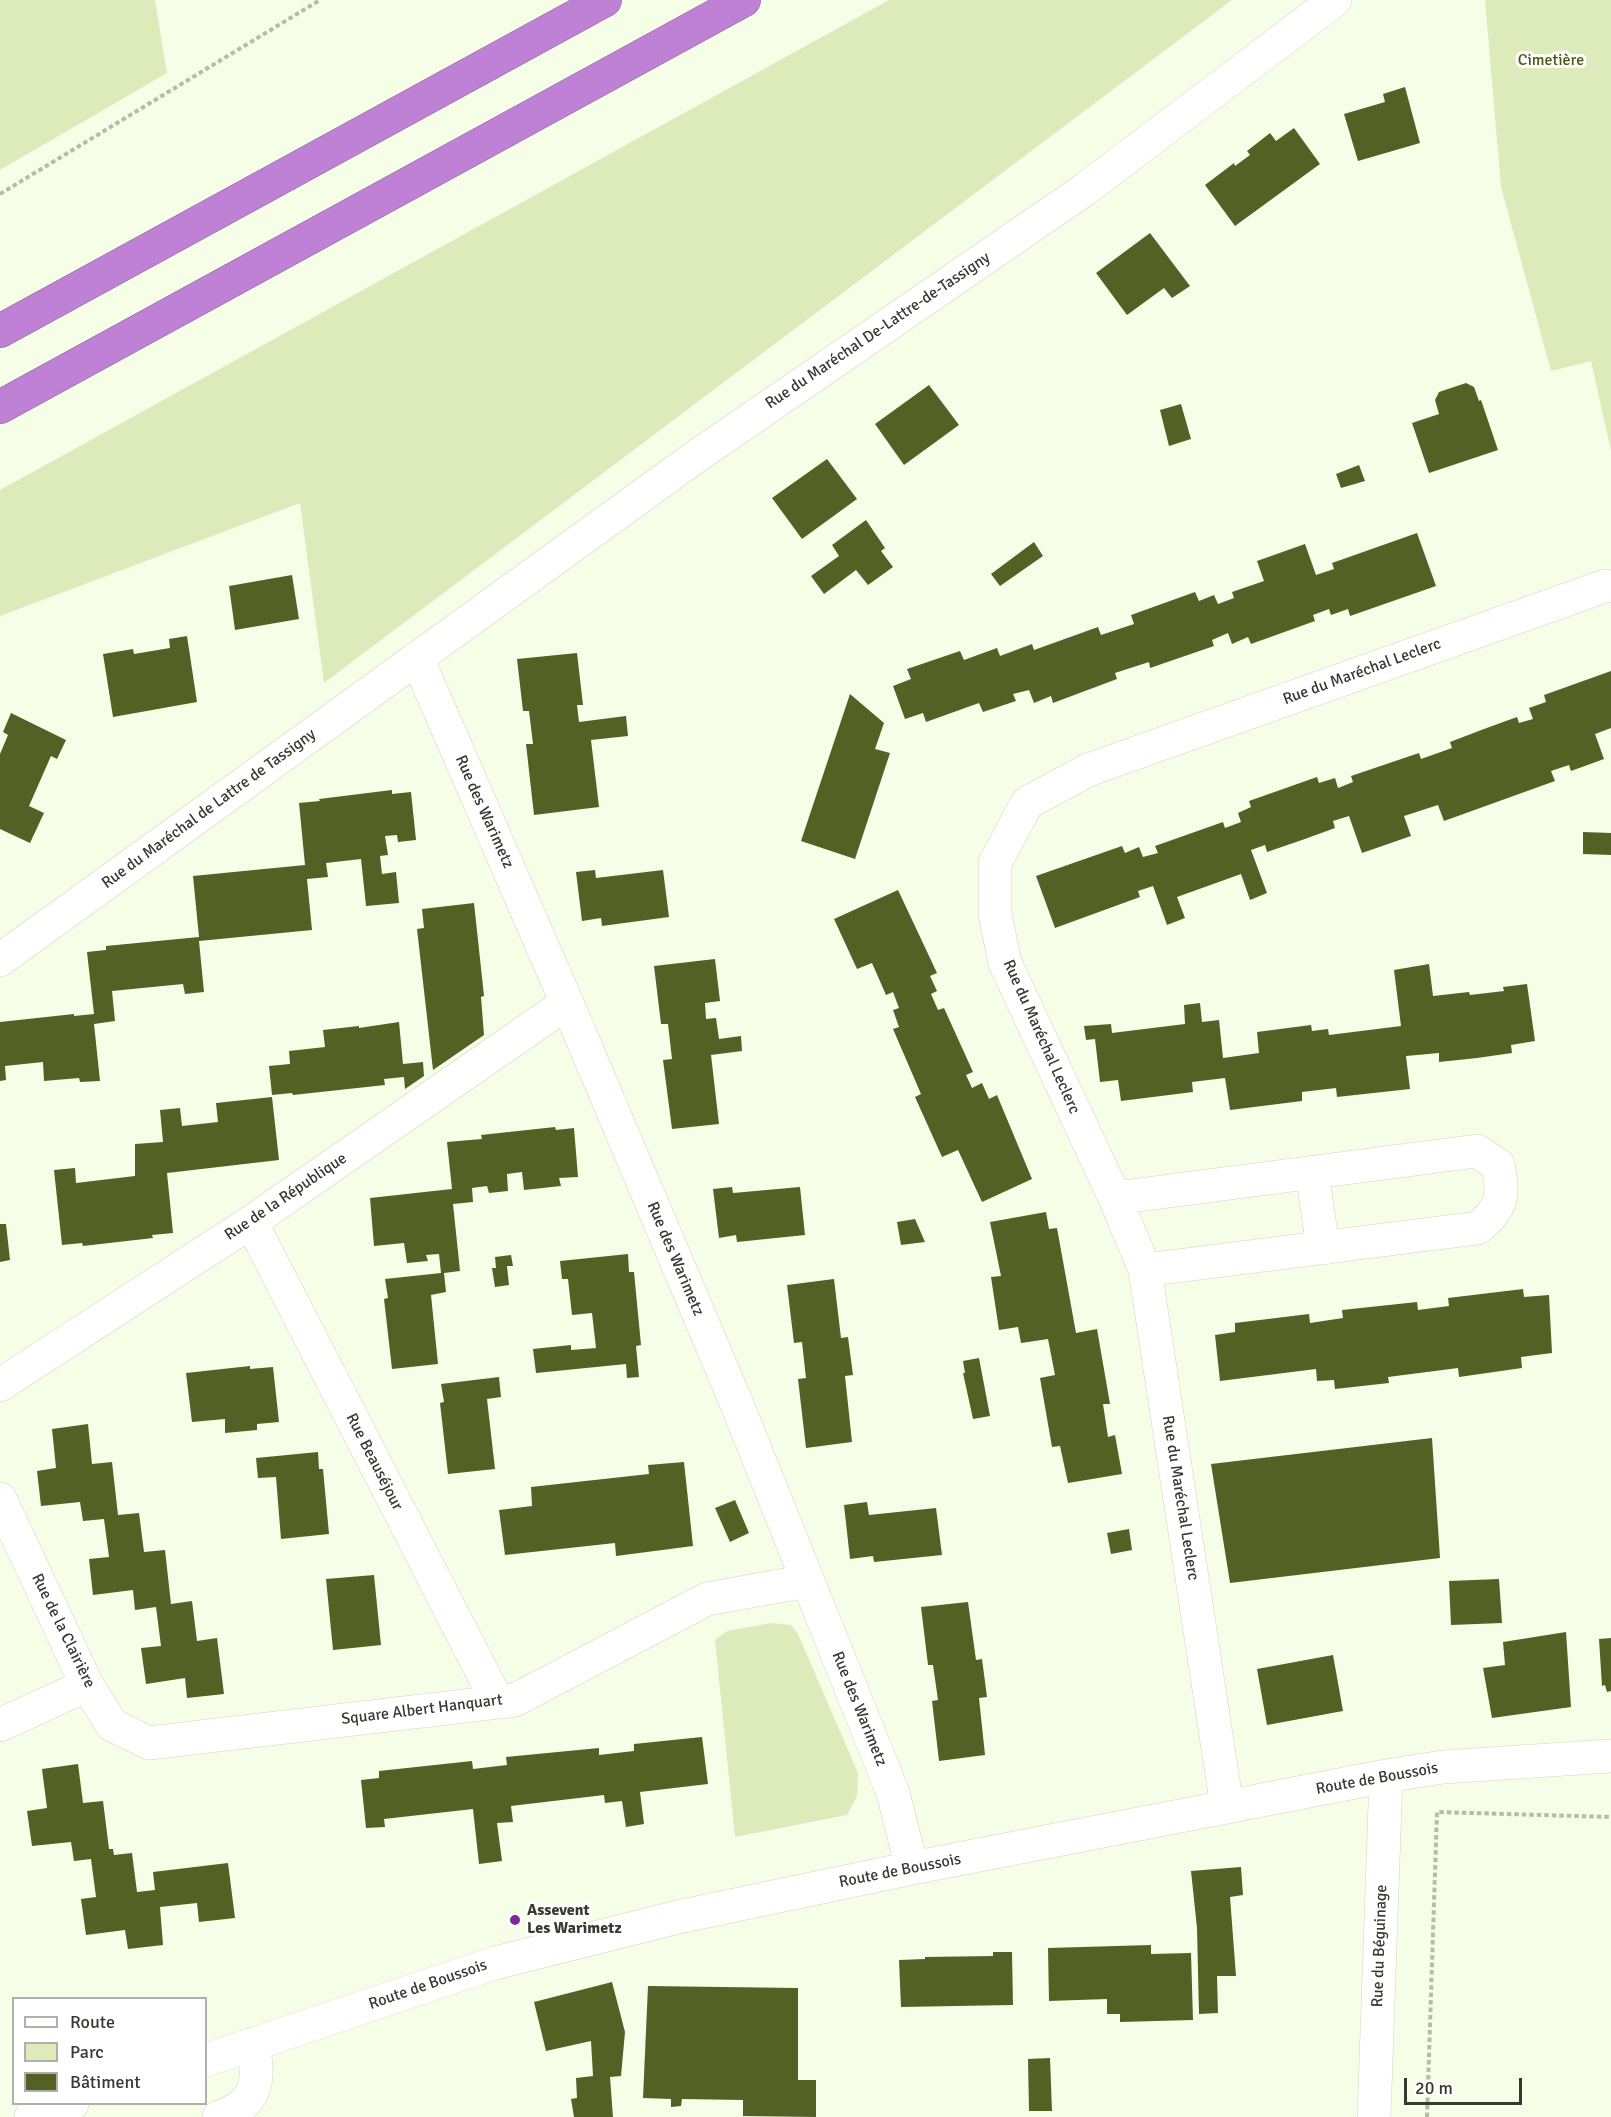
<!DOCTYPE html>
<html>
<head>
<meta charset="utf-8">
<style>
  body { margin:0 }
  #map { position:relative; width:1611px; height:2117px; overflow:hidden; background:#f7fee8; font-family:Signika,sans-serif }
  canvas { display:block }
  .legend { position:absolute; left:12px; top:1997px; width:195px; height:108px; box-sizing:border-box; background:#fff; border:2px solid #afb0ac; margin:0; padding:8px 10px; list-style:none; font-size:18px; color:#373a2f }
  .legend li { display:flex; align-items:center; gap:12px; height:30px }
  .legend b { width:30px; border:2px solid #afb0ac }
  .scale { position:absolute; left:1404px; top:2078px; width:118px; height:27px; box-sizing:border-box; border:3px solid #373a2f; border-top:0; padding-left:8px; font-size:18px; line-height:21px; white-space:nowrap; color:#373a2f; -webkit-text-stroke:4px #fff; paint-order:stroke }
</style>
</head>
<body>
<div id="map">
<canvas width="1611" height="2117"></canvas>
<ul class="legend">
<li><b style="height:8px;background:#fff"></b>Route</li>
<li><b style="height:16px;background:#ddebbb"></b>Parc</li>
<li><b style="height:16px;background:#536125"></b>Bâtiment</li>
</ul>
<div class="scale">20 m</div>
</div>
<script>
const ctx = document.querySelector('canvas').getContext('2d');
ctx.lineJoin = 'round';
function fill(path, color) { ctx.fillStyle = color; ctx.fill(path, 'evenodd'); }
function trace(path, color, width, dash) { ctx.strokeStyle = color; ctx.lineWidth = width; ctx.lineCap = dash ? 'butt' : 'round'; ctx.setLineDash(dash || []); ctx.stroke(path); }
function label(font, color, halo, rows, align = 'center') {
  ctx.font = font + ' Signika,sans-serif'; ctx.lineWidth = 6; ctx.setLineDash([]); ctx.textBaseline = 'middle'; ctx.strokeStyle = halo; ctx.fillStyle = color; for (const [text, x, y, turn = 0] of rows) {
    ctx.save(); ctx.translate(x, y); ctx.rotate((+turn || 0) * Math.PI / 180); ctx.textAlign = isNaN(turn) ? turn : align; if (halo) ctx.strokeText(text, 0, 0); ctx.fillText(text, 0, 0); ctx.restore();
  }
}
const green = new Path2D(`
  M0,0H155L167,73L0,170Z
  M889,0H1232L324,683L300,503L0,616V490Z
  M1485,0H1611V451L1591,361L1551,371L1501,187Z
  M772,1623L791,1625L798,1634L858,1773L857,1796L847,1815L735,1837L715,1640L727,1631Z`);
const building = new Path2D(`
  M1405,87L1420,143L1358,161L1344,114L1385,102L1383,94Z
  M1294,128L1320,164L1235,226L1205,185L1234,163L1235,166L1250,155L1247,151L1270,133L1276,141Z
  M1150,233L1190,286L1172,298L1164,288L1127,315L1096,273Z
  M1466,383L1474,387L1479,401L1481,400L1498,450L1429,473L1412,423L1439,414L1435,400L1439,392Z
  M929,385L959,425L904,465L875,424Z
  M1181,404L1191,439L1169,446L1160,410Z
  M827,459L857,499L802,539L772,498Z
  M1359,465L1365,481L1341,488L1336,474Z
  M866,520L885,548L881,551L893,567L868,585L856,570L824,594L811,576L839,556L832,545Z
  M1417,533L1436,586L1350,616L1348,609L1331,615L1329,609L1313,615L1315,621L1251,644L1248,637L1232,644L1228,633L1212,640L1214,646L1150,668L1149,662L1115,673L1117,679L1053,703L1051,696L1034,703L1029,690L1013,694L1016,701L983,712L979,703L926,722L923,713L905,719L893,686L911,679L907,669L960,651L964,660L997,648L1000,656L1032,644L1034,650L1098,627L1101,635L1134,624L1131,615L1195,592L1199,601L1214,595L1218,604L1234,598L1232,592L1264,581L1257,561L1305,544L1316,575L1334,569L1332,563Z
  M1034,542L1043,556L1000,586L991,574Z
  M292,575L299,619L235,630L229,586Z
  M187,636L197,702L113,717L103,654L133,649L134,654L170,648L169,639Z
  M577,653L583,705H577L579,722L626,716L628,736L591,740L599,807L534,815L526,744H533L529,711H523L517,659Z
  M1611,671V728L1595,734L1604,759L1571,771L1569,765L1551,771L1555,781L1444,821L1438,805L1404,816L1411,836L1362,853L1349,816L1333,821L1335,828L1302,840L1267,852L1265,845L1251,850L1267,893L1250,900L1241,874L1177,897L1185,918L1167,925L1153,886L1138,891L1140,897L1055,928L1036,876L1122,846L1125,853L1139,847L1143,857L1158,853L1155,846L1223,822L1225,828L1241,822L1238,813L1251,807L1249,801L1317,777L1319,783L1335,778L1338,788L1353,782L1351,776L1419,753L1421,759L1452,748L1450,742L1484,729L1517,717L1519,723L1533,719L1529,708L1546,702L1544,695Z
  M850,694L884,723L875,749L890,753L855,859L801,841Z
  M11,713L66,740L57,759L51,756L29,806L44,813L30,843L0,829V754L8,735L3,732Z
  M392,790V794L411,792L416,840L398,842L397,835L385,836L388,855L380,856L382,874L396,872L399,903L366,906L361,859L326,863L328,877L307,879L312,930L199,941L204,992L185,994L183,984L112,991L115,1021L94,1024L100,1081L80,1082L79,1078L44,1081L43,1062L5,1066L6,1080L0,1081V1022L74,1014V1016L94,1014L87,952L106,950V946L199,937L193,876L305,865L299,803L320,801L319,799Z
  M1583,832L1611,833V855L1583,854Z
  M595,870L596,878L663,870L669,917L602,926L601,918L582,921L576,872Z
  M898,890L937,973L930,976L937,991L931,994L938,1010L944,1008L973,1072L966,1075L972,1088L982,1083L989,1099L997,1095L1032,1179L982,1202L958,1150L942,1157L915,1097L921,1094L893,1029L899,1027L893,1010L899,1008L893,992L886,995L872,963L857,969L834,919Z
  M474,903L484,996L481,997L484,1035L433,1070L417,929L424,928L422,909Z
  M715,959L720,1001L705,1003L706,1019L716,1018L719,1039L741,1036L742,1051L711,1055L719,1124L672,1129L663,1060L672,1059L668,1024H661L654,966Z
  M1429,964L1433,996L1469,992L1470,995L1504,991L1503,987L1527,984L1535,1041L1511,1045L1512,1053L1477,1058L1439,1062V1053L1406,1056L1410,1089L1337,1097L1336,1088L1302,1092V1101L1230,1110L1225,1078L1192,1082L1193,1092L1121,1101L1118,1080L1100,1082L1095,1039L1086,1040L1084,1026L1111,1024L1112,1033L1185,1024L1184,1005L1200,1003L1202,1022L1219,1020L1223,1058L1259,1053L1257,1032L1311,1025L1312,1031L1328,1029L1329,1035L1401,1026L1394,970Z
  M399,1022L403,1064L423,1062L424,1076L405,1089L404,1077L384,1079L385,1085L293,1095L292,1093L272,1095L269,1066L290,1064L289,1051L325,1047L323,1030L359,1026V1028Z
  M272,1097L279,1160L167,1173L173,1233L152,1235L153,1238L83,1246L82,1243L62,1245L54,1170L75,1168L76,1183L135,1176V1144L163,1142L160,1110L180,1108L182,1126L218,1122L216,1103Z
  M555,1127L556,1130L574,1128L578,1177L559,1178L561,1186L524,1190L522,1172L507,1174L508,1191L489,1193L487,1186L472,1188L473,1202L453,1204L460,1271L444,1273L446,1292L431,1295L438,1364L392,1369L384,1299L388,1298L385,1279L441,1273L439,1254L426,1255L428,1261L407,1263L404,1243L374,1246L370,1198L452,1189L447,1142L482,1139L481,1135Z
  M732,1187L733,1193L800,1187L805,1235L737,1242L736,1235L719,1238L713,1189Z
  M1046,1212L1049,1229L1057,1228L1076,1333L1097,1329L1110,1404H1103L1108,1437L1115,1435L1122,1474L1068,1483L1060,1446L1052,1447L1040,1378L1055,1375L1048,1339L1021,1343L1018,1327L999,1330L991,1277L1001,1276L990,1222Z
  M915,1219L925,1242L901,1245L897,1222Z
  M0,1224H6L10,1260L0,1262Z
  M628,1254L629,1272H634L641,1345L636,1346L639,1377L627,1378L626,1364L536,1373L533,1349L571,1345V1350L596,1348L592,1313L572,1315L568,1279H562L560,1261Z
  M511,1255L513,1266H507L509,1285L495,1287L492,1268H496L495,1257Z
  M834,1279L841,1338L848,1337L853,1375L845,1376L852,1442L806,1448L798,1379L806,1378L802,1342L794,1343L787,1285Z
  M1523,1289L1524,1297L1549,1295L1552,1353L1521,1357L1522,1368L1459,1377L1458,1368L1388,1377L1389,1383L1335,1389L1334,1380L1317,1381L1316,1369L1220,1381L1215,1335L1235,1332V1323L1309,1314L1310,1323L1343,1318L1342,1310L1417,1302L1418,1310L1449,1306L1448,1298Z
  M979,1358L990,1416L973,1419L963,1373H965L963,1361Z
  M250,1366V1369L273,1367L279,1422L257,1424V1430L225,1433V1419L192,1422L186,1373Z
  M499,1377L501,1397L487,1399L495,1469L448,1474L440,1403L444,1402L441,1384Z
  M88,1424L92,1464L112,1462L118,1515L139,1513L144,1552L165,1550L171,1604L192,1601L197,1641L217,1638L224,1694L187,1698L185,1678L146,1684L141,1648L161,1646L156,1607L135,1610L133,1590L93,1595L89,1559L109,1557L104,1519L83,1521L80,1502L41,1506L37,1471L56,1468L52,1429Z
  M1432,1438L1440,1558L1230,1583L1211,1464Z
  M318,1452L319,1469H323L329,1534L281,1539L276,1477L258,1478L256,1458Z
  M684,1462L693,1546L616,1556L615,1543L505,1555L499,1510L532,1506L531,1487L649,1474L648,1465Z
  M735,1500L749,1533L730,1542L715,1508Z
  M867,1502L869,1515L936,1508L942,1555L874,1562L873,1556L850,1559L844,1505Z
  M1129,1529L1132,1550L1111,1554L1107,1533Z
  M374,1575L381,1645L333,1650L326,1579Z
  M1499,1579L1502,1623L1451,1625L1449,1581Z
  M968,1602L976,1660L982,1659L987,1697L979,1698L985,1755L939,1761L932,1701L938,1700L933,1665H928L921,1607Z
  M1566,1632L1571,1707L1492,1718L1483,1668L1505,1665L1503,1642Z
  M1611,1638V1691L1607,1692L1605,1685L1602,1686L1599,1639Z
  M1333,1655L1343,1711L1267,1725L1257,1669Z
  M702,1737L708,1784L640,1792L644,1824L626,1827L622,1801L605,1803L604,1795L511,1806L513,1822L497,1823L502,1861L479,1864L473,1809L384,1819L385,1827L366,1828L361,1780L379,1778V1771L472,1761L473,1769L507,1765L506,1757L599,1748V1755L634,1751V1744Z
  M78,1764L83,1803L103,1801L109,1849H113L114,1855L132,1853L137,1892L155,1890L153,1872L228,1863L235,1918L199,1922L197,1903L160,1907L163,1945L128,1949L125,1930L86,1935L81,1899L96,1897L91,1859L74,1861L71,1842L32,1846L27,1811L47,1808L42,1769Z
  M1241,1867L1243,1895L1230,1897L1236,1976H1217L1218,2013L1199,2014L1197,1928L1191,1871Z
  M1151,1945V1954L1191,1953L1193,2020L1120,2022V2014H1107V1999L1049,2001L1048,1948Z
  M993,1952H1012L1013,2005L901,2007L899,1960L925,1959V1957L993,1956Z
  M612,1982L625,2032L621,2076L610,2077L613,2117H574L571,2099L577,2098L576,2078L593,2076L591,2041L546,2051L534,2002Z
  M648,1986L798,1988V2080H816V2117L743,2116V2100L682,2099L681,2106L671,2107V2099L643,2098Z
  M1050,2058L1052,2111H1029L1028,2059Z`);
const path = new Path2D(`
  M0,194L320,0
  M1427,2117L1437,1812L1611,1817`);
const minor = new Path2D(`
  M417,658L567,1003L736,1402L893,1793L912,1868
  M0,960L694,458L1084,190L1335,0
  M1312,1172L1323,1248
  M1115,1198L1477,1151L1498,1165C1504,1196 1503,1207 1478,1228L1145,1270
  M251,1222L497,1701
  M0,1385L251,1222L567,1003
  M0,1499L87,1685L112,1725L149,1743L515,1700L707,1599L807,1581
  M0,1725L87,1685
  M1227,1807L1145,1270L1115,1198L1005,963L995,914V863L1027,803L1088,770L1605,586
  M206,2060L495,1963L678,1917L912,1868L1386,1776L1443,1767L1611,1756
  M31,2117L72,2104
  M219,2117C258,2104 260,2081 253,2044
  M1374,2117L1386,1776`);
const highway = new Path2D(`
  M0,331L605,0
  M0,407L744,0`);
const markers = [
  [515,1920,6,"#7d2999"]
];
const parkNames = [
  ["Cimetière",1551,61]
];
const streetNames = [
  ["Rue du Maréchal De-Lattre-de-Tassigny",878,331,-34],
  ["Rue du Maréchal Leclerc",1362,672,-20],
  ["Rue du Maréchal de Lattre de Tassigny",209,809,-36],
  ["Rue des Warimetz",484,812,66],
  ["Rue du Maréchal Leclerc",1041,1037,66],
  ["Rue de la République",286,1197,-34],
  ["Rue des Warimetz",675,1259,67],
  ["Rue Beauséjour",374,1462,63],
  ["Rue du Maréchal Leclerc",1180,1498,81],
  ["Rue de la Clairière",63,1631,64],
  ["Rue des Warimetz",859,1709,68],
  ["Square Albert Hanquart",422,1710,-7],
  ["Route de Boussois",1377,1779,-10],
  ["Route de Boussois",900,1871,-11],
  ["Rue du Béguinage",1380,1946,-88],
  ["Route de Boussois",428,1985,-19]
];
const poiNames = [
  ["Assevent",527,1911],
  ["Les Warimetz",527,1929]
];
fill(green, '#ddebbb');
fill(building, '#536125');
trace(minor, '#cfd7bc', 34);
trace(highway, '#8f689c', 34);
trace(path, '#b6bca9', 4, [4.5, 3]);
trace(minor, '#fff', 33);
trace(highway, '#be81d6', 33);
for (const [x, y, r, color] of markers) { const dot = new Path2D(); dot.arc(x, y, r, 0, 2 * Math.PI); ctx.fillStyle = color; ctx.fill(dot); trace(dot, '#fff', 2); }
label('16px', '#485612', '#fff', parkNames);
label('16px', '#373a2f', '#fff', streetNames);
label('bold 16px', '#373a2f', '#fff', poiNames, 'left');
</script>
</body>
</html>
